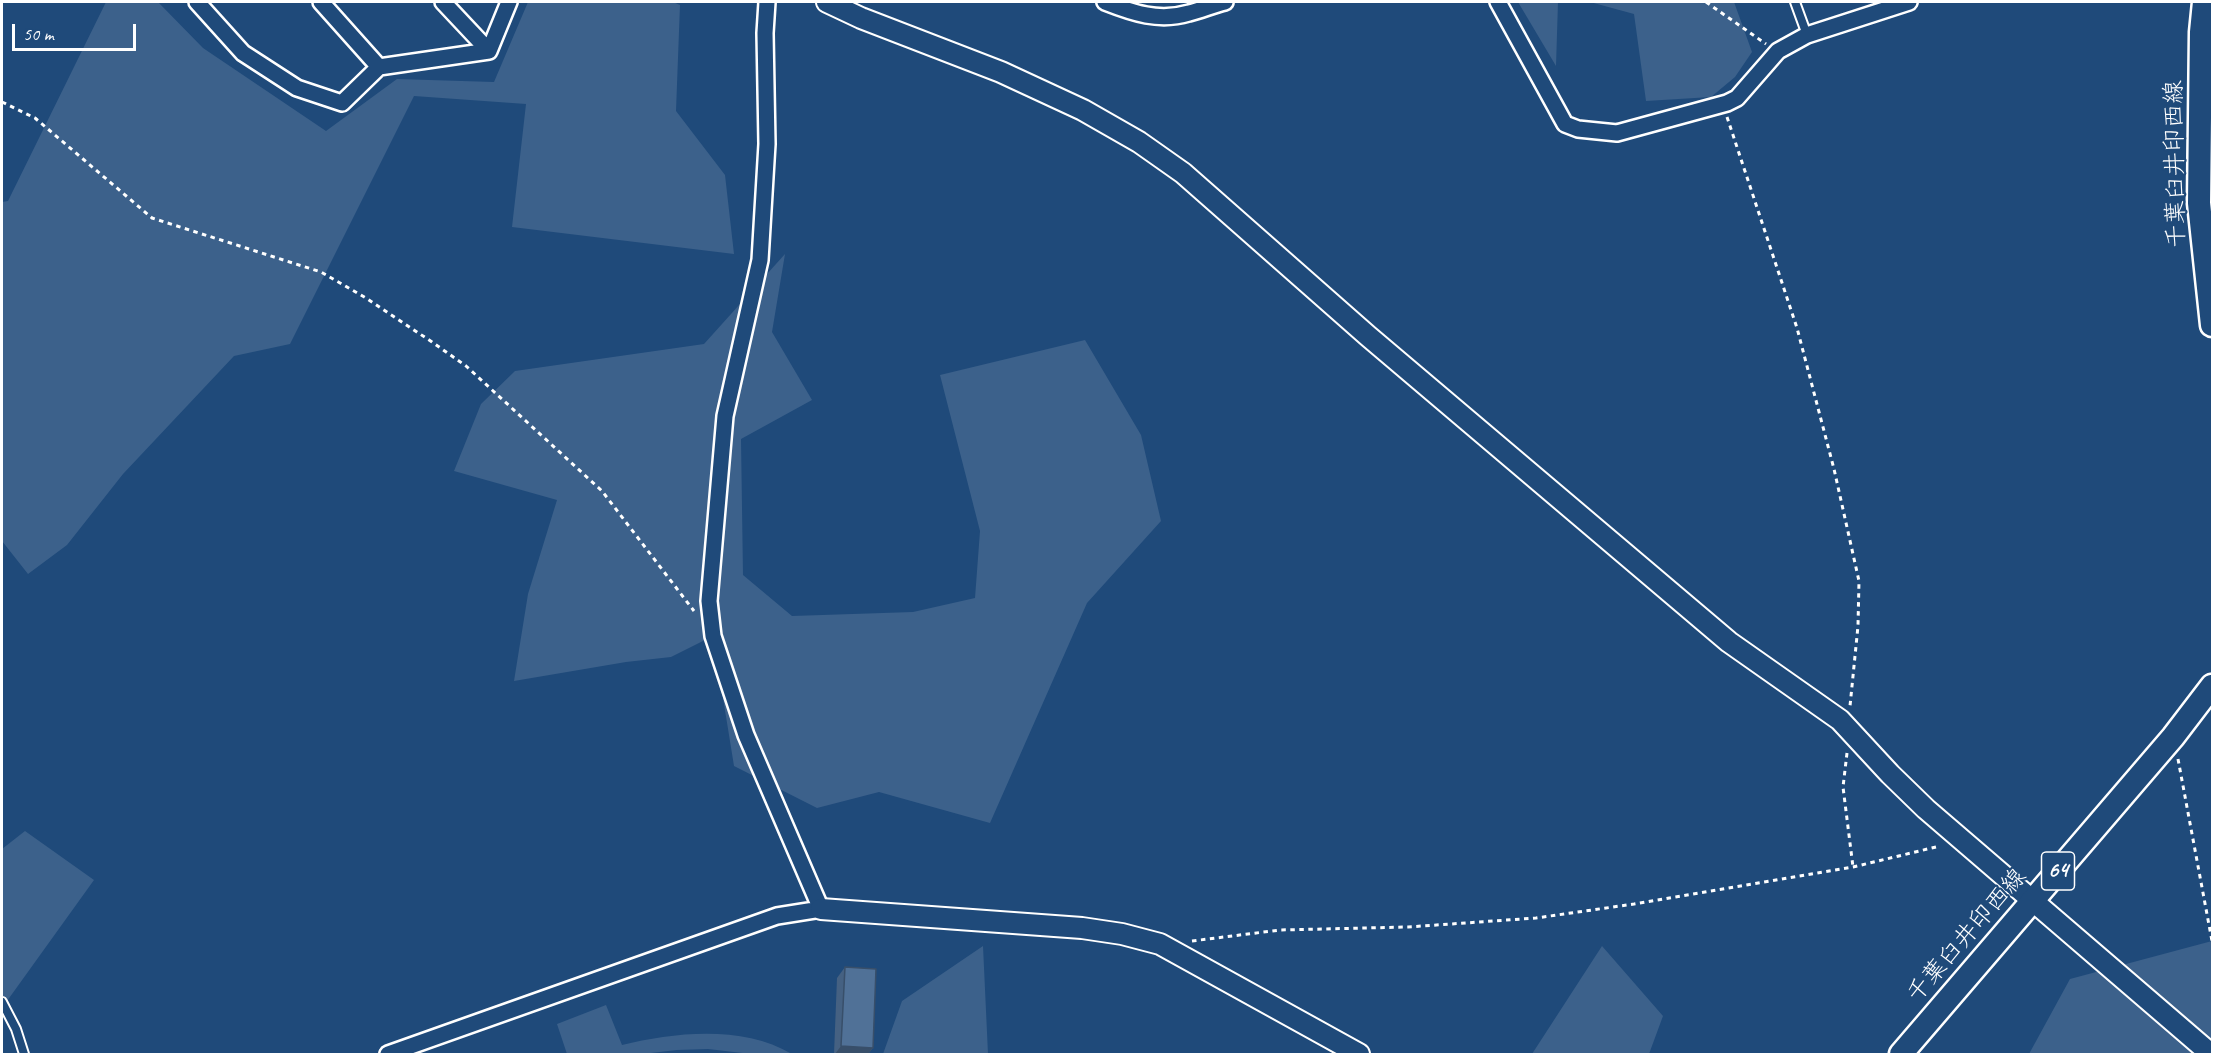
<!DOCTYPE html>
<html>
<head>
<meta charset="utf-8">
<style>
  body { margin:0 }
  #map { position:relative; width:2214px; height:1056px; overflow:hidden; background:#1f4a7a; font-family:Caveat,sans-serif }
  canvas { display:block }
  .frame { position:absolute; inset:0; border:3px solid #fff; pointer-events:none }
  .scale { position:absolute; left:12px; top:24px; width:124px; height:27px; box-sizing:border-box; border:3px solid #fff; border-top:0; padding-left:8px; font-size:18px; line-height:21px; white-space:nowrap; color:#fff; -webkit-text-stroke:4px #1f4a7a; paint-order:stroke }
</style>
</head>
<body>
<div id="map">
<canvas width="2214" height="1056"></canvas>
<div class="frame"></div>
<div class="scale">50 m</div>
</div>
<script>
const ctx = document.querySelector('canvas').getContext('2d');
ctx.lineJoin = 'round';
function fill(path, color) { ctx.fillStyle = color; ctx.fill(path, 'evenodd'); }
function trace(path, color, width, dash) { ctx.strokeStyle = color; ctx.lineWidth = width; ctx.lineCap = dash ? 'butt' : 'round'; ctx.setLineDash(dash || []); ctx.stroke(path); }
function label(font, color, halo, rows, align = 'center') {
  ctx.font = font + ' Caveat,"Klee One",sans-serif'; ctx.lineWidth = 4.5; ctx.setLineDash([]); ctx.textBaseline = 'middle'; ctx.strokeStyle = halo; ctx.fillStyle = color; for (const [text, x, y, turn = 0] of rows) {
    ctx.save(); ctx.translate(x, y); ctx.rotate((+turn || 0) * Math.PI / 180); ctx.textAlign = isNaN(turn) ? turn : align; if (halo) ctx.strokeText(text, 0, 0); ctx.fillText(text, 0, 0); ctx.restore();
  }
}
const green = new Path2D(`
  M106,2H158L203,48L326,131L397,79L494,82L528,2H673L680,5L676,111L725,175L734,254L512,227L526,104L414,96L290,344L234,356L123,474L67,545L28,574L2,541V202L8,201Z
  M1518,2H1558L1556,66Z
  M1590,2H1734L1752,52L1735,77L1711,97L1646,101L1634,14Z
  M785,254L772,332L812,400L741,439L743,575L792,616L913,612L975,598L980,531L940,375L1085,340L1141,435L1161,521L1087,603L990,823L879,792L817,808L734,766L713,636L671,657L626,662L514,681L528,594L557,500L454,471L481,404L515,371L704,344Z
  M25,831L94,880L2,1008V849Z
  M2212,941V1054H2029L2070,979Z
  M983,946L988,1054H883L902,1001Z
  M1602,946L1663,1016L1649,1054H1532Z
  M606,1005L622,1045C675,1032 743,1025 792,1054H751L708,1049L677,1050L642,1054H567L557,1024Z`);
const path = new Path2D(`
  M1706,2L1766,44
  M2,102L35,118L152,218L321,272L366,298L432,342L466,366L602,491L694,611
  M1727,117L1797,328L1834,469L1859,581L1858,626L1850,706
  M1847,753L1843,787L1853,867
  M2178,759L2212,941
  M1192,941L1280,930L1408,927L1536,918L1634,904L1853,867L1940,846`);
const lane = new Path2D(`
  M1795,2L1807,35
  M2,1002L16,1029L24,1054`);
const street = new Path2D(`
  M197,2L243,53L297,88L342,103L379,67L489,51L509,2
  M321,2L379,67
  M443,2L489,51
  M1105,2C1133,13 1159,22 1189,13C1201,10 1213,5 1225,2
  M1498,2L1565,124L1578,129L1617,133L1727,103L1737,98L1778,51L1807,35L1909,2
  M388,1054L777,916L821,909L746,735L713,636L709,601L725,416L760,260L767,144L765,33L767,2`);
const secondary = new Path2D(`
  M827,2L861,18L1001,72L1083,110L1139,142L1183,173L1368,336L1729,642L1840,720L1890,774L1926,809L2211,1054
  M821,909L1082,928L1122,934L1160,944L1359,1054`);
const primary = new Path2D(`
  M2204,2L2201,32L2199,203L2212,325
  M1901,1054L2173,737L2212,686`);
const wall = new Path2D(`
  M845,967L873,1048L868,1054H834L837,978Z`);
const shadedWall = new Path2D(`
  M841,1046L873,1048L868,1054H835Z`);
const building = new Path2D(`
  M845,967L876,969L873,1048L841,1046Z`);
const shields = [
  [2058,871,33]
];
const shieldNames = [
  ["64",2058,871]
];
const streetNames = [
  ["千葉臼井印西線",2176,164,-91],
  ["千葉臼井印西線",1967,936,-49]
];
fill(green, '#3c618b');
trace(lane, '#fff', 12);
trace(street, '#fff', 20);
trace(secondary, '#fff', 24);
trace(primary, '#fff', 27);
trace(path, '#fff', 3, [4.5, 4.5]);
trace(lane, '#1f4a7a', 8);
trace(street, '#1f4a7a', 15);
trace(secondary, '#1f4a7a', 20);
trace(primary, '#1f4a7a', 22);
fill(wall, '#456182');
fill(shadedWall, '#384f6a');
fill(building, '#507197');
trace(building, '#384f6a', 1.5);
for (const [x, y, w] of shields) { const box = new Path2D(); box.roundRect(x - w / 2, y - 19, w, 38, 4.5); ctx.fillStyle = '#1f4a7a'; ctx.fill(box); trace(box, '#fff', 1.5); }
label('bold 22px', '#fff', null, shieldNames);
label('24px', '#fff', '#1f4a7a', streetNames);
</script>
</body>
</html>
